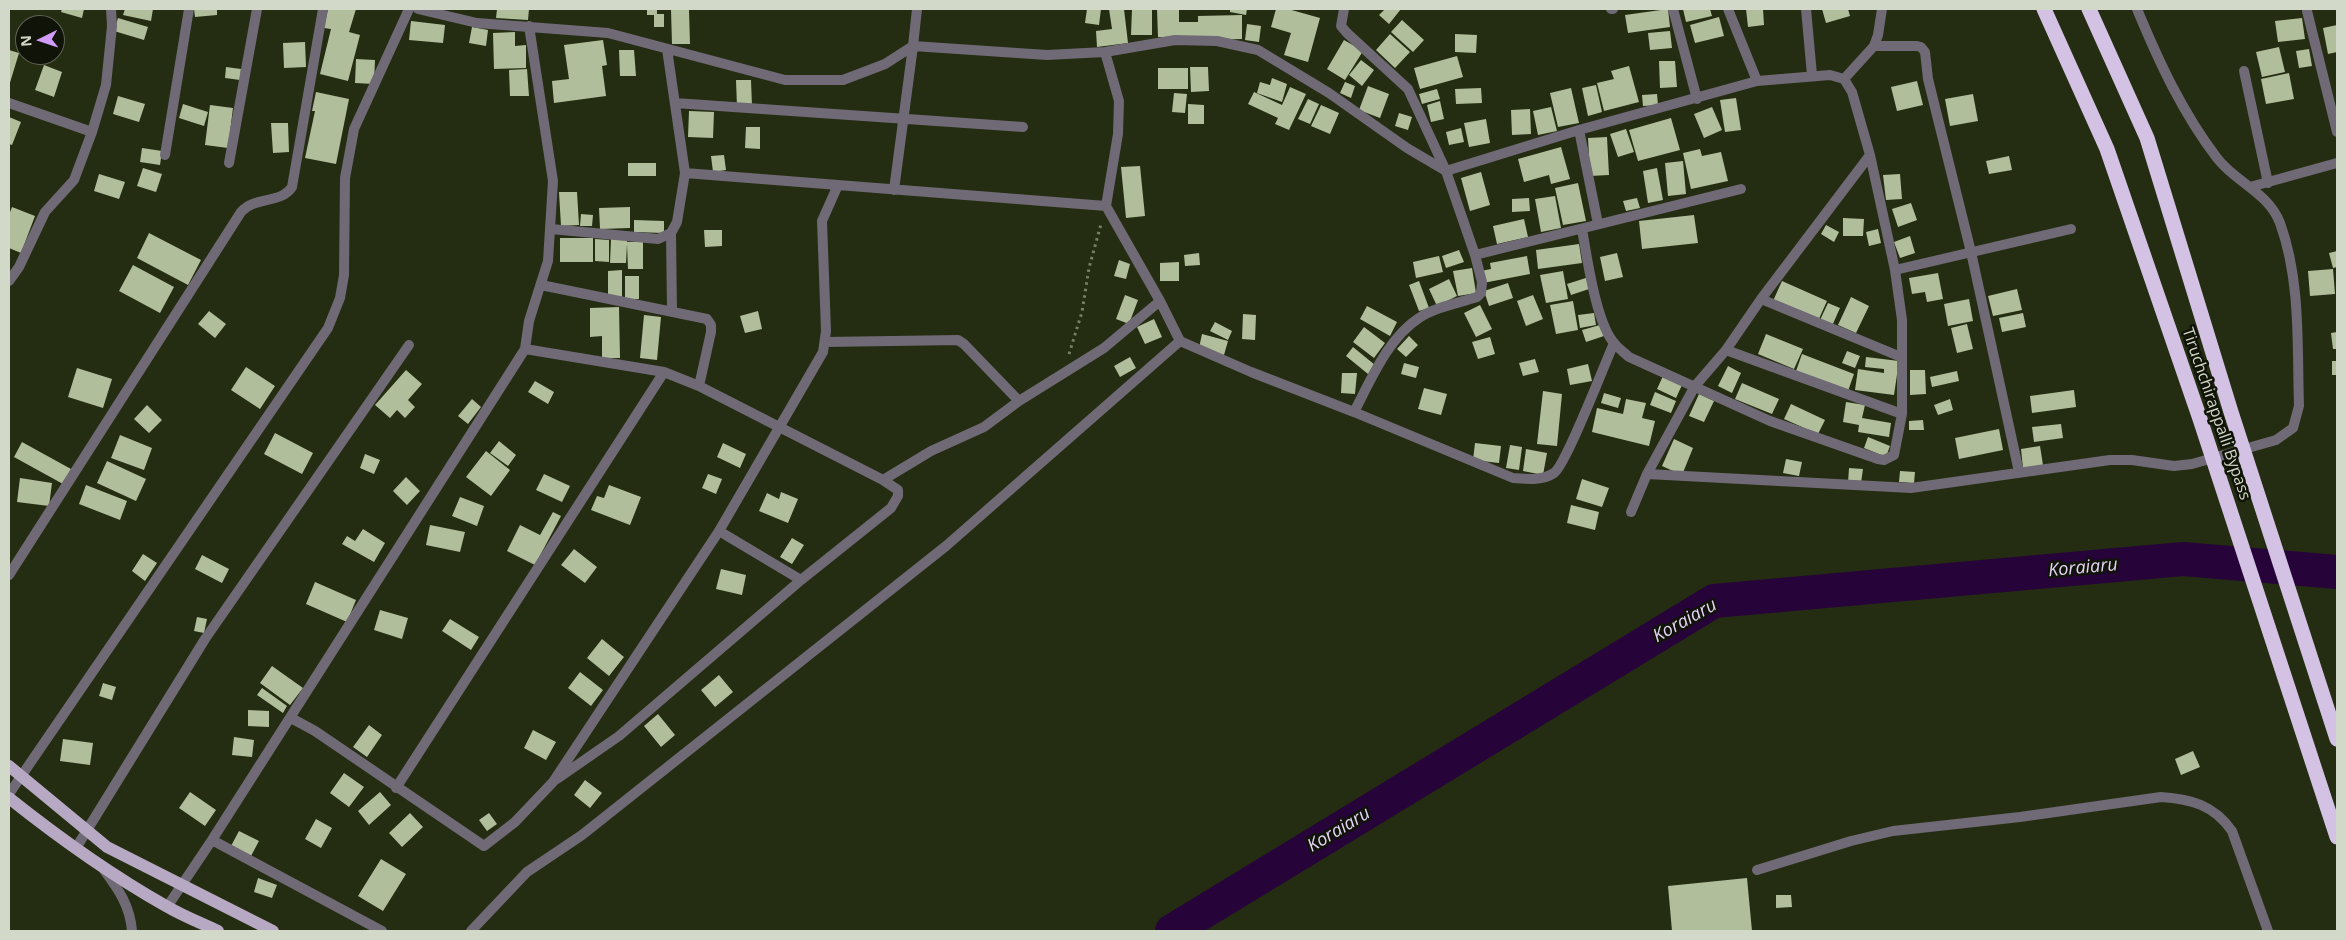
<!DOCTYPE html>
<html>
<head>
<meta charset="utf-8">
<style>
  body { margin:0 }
  #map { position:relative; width:2346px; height:940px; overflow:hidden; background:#242d11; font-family:"Open Sans",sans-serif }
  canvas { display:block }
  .frame { position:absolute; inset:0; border:10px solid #d3d9c8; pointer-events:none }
  .north { position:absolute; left:15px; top:15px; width:50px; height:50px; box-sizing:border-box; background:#101408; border:1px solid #5e6355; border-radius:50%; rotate:266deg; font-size:14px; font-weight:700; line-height:20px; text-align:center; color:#d3d9c8 }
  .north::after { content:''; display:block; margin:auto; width:18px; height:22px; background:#d29cfd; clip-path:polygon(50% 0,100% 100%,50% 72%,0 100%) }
</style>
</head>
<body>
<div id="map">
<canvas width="2346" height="940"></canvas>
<div class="frame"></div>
<div class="north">N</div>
</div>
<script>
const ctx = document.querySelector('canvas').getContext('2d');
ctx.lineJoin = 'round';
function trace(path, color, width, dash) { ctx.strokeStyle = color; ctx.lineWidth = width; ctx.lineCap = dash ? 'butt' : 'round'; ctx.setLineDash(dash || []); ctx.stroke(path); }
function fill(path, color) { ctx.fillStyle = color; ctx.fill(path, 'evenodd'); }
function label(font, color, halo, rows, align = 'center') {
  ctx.font = font + ' "Open Sans",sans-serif'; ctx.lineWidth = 5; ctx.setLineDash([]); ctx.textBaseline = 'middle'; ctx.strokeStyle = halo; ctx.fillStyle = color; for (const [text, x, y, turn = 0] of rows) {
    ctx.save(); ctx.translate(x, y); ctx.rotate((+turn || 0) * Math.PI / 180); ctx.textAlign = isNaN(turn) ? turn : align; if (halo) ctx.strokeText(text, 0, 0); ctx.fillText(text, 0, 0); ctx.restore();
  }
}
const river = new Path2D(`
  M1172,931L1714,601L2183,559L2337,572`);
const building = new Path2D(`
  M62,9H84L82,18L61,12Z
  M125,9H153L151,21L123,15Z
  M194,9H217V15L195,17Z
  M328,9H356L349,32L360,35L348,81L320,74L331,29L324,28Z
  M497,9H529L528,20L496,18Z
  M647,9H657V14H664V27H654V15H647Z
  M1087,9H1101L1099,25L1085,23Z
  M1109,9H1124L1128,43L1097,47L1096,31L1112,29Z
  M1132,9H1152V35H1131Z
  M1157,9H1179V22H1198V16L1242,15V39L1198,40L1199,37H1158Z
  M1230,9H1247L1246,15L1230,12Z
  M1276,9H1288L1320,18L1308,62L1284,55L1291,33L1271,27Z
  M1385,9H1401L1389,24L1379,15Z
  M1668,9L1670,27L1628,33L1625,15Z
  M1683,9H1710L1712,16L1686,22Z
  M1746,9H1763L1764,25L1748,27Z
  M1822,9H1848L1850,16L1826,23Z
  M671,10H689L690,44H672Z
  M1719,17L1724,36L1695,43L1690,25Z
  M118,18L148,27L144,40L114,31Z
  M2302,18L2305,39L2278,42L2275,21Z
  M1402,20L1424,40L1413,52L1391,32Z
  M411,21L445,25L443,43L409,40Z
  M1247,24L1261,26L1259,42L1245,40Z
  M2337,25V52L2328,54L2323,28Z
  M472,27L488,30L486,46L469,43Z
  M1670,31L1672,48L1650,50L1648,33Z
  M515,32V46L526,45V68L494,69L493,33Z
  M1390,34L1410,52L1395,68L1376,50Z
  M1455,34L1477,35L1476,53L1455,52Z
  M603,40L607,65L602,66L606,96L554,103L552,81L569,79L564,45Z
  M1344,40L1363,51L1345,80L1327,69Z
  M305,42L306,67L284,68L283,43Z
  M2279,47L2285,72L2262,77L2256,52Z
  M2309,49L2312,66L2299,68L2296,51Z
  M9,50L19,53L9,86Z
  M619,50H634L636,76H620Z
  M1457,56L1463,77L1420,89L1414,68Z
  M356,59L375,60L374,84L355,83Z
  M1361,60L1374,70L1362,86L1349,75Z
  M1659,61H1675L1677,87L1660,88Z
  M44,65L62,72L54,97L35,90Z
  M1629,66L1639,102L1604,111L1597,83L1614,79L1611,71Z
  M226,67L241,69L240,80L225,78Z
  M1190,67H1208L1209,91L1191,92Z
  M1158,68H1188V89H1158Z
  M527,69L529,96H510L509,70Z
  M2289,73L2294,99L2266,104L2261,79Z
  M1272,78L1287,84L1282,102L1257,93L1260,82L1270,85Z
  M736,80H751L752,106L737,107Z
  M1917,81L1923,105L1897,111L1891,87Z
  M1345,82L1355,86L1351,98L1340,93Z
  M1596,85L1602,112L1588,116L1582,88Z
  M1368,86L1389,94L1380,118L1359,110Z
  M1290,87L1306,94L1289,130L1275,124L1278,118L1248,104L1254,92L1282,105Z
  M1481,88L1482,103L1456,104L1455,89Z
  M1571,88L1579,123L1558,127L1550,93Z
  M1437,89L1440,99L1422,104L1419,94Z
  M316,92L349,99L336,164L305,158L315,111H312Z
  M1174,93L1187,94L1185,113L1172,112Z
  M1657,94L1658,105L1643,106L1642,95Z
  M1973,94L1978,121L1950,126L1945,99Z
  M118,96L145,104L139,122L113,114Z
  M1736,98L1741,130L1725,132L1720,100Z
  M1308,99L1319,104L1310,124L1298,119Z
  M1440,101L1444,119L1431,122L1427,105Z
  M183,104L208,112L204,126L179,118Z
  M1188,104L1204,105V124H1188Z
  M210,105L233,108L228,148L205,145Z
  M1321,105L1339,113L1330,134L1311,126Z
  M1551,107L1557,131L1538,135L1533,111Z
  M1712,107L1722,130L1704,138L1694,114Z
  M1530,109L1531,134L1512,135L1511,110Z
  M689,111L714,112L713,138L688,137Z
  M1399,113L1412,117L1408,130L1395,126Z
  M9,117L21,122L12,145L9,144Z
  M1671,118L1680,150L1638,161L1629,130Z
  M1486,119L1490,143L1469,147L1464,123Z
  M271,123H288L289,152L273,153Z
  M746,127H760V149L745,148Z
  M1461,128L1464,142L1449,145L1446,132Z
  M1626,129L1634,152L1618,157L1610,134Z
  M1607,137L1609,175L1590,176L1588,138Z
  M1561,147L1570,179L1551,184L1549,175L1524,182L1518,159Z
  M142,148L162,151L160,165L140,162Z
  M1700,149L1702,156L1721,152L1728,181L1691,189L1683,153Z
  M724,155L726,170L713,172L711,156Z
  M2009,156L2012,170L1989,174L1986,161Z
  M1683,161L1686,194L1668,196L1665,163Z
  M628,163H656V176H628Z
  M1140,166L1145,216L1126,218L1121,167Z
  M143,168L162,174L156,192L137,186Z
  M1657,168L1663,200L1648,203L1643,171Z
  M1481,172L1490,205L1470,211L1461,178Z
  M99,174L125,182L119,199L94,191Z
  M1900,174L1902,199L1886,200L1883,175Z
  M1578,183L1586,221L1563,225L1555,188Z
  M559,192H577L579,225L561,226Z
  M1555,196L1561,228L1541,232L1535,199Z
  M1529,198L1530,211L1512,212V199Z
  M1637,198L1640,208L1626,211L1623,201Z
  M1911,203L1917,220L1898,227L1892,209Z
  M12,207L35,216L21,253L9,248V215Z
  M630,207V228L600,229L599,208Z
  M581,214L593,215L592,226H580Z
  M1694,215L1698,243L1642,249L1639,221Z
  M1843,218L1864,219L1863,236H1843Z
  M1524,219L1528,237L1497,244L1493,226Z
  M634,220L664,221V233L634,232Z
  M1826,225L1839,232L1834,242L1821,234Z
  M1878,229L1881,243L1869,246L1866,232Z
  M704,230H722V246L705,247Z
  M149,233L201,260L188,285L137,258Z
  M1910,236L1915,253L1900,258L1894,242Z
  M560,238H593V262H560Z
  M595,239L609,240V262L595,261Z
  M611,239L627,240V242H643V269H628L627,244L626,263H610Z
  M1579,244L1582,263L1538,269L1536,250Z
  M1459,250L1464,262L1446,268L1442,256Z
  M2337,251V267L2333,268L2329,253Z
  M1199,253L1200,265L1185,266L1184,255Z
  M1617,253L1623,277L1605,281L1600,257Z
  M1439,256L1443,272L1416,278L1413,262Z
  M1527,256L1530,274L1483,283L1481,271L1491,269L1490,263Z
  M1119,260L1130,264L1126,279L1114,276Z
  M1179,262V281H1160V263Z
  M133,265L174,287L160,313L119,291Z
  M1472,268L1476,293L1458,296L1453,271Z
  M2333,269L2335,294L2310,296L2308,271Z
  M622,270V297H608V271Z
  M1563,271L1568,299L1546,303L1540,275Z
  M1938,273L1943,299L1927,302L1925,292L1912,294L1909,278Z
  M625,276H639V299H625Z
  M1589,277L1592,288L1571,295L1567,284Z
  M1449,279L1457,296L1437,306L1429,289Z
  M1419,281L1429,308L1419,311L1409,285Z
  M1782,281L1827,301L1818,321L1773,301Z
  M1508,283L1513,298L1489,306L1484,291Z
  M2017,289L2022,310L1993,316L1988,296Z
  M1125,295L1138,300L1129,324L1116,319Z
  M1533,295L1543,319L1526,326L1517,301Z
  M1851,297L1869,306L1856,333L1838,325Z
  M1969,299L1973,321L1948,326L1944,304Z
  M1573,301L1578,330L1556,334L1550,305Z
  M1828,303L1840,308L1832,326L1820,320Z
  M1480,305L1492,329L1476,337L1464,313Z
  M1367,306L1397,322L1390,336L1360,319Z
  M619,307L620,358H602V336L590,337V308Z
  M209,311L226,324L215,338L198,324Z
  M758,311L762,329L745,333L740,316Z
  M1594,313L1596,325L1580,328L1578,315Z
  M2023,313L2026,327L2002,332L1999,318Z
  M1243,314L1256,315L1255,340L1242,339Z
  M644,315L661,317L657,360L640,358Z
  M1154,319L1162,337L1145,344L1137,327Z
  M1215,322L1232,331L1228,340L1210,331Z
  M1967,324L1973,349L1957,353L1951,328Z
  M1600,325L1604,336L1586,342L1582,330Z
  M1364,327L1385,343L1374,358L1353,342Z
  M2337,332V349H2333L2331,333Z
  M1202,334L1228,341L1224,355L1199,348Z
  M1766,334L1803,349L1794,369L1758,354Z
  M1409,336L1418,345L1406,357L1397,349Z
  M1490,337L1495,354L1478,359L1472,342Z
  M1353,347L1375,365L1368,374L1346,356Z
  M1847,351L1860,356L1855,368L1842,363Z
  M1802,354L1854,374L1848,391L1796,371Z
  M1130,357L1136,368L1120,377L1114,366Z
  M1866,357L1899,361L1894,395L1855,390L1858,369L1884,373V369L1865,367Z
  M1535,359L1539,372L1523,376L1519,363Z
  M2332,361H2337V375H2332Z
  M1404,363L1419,367L1416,378L1401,374Z
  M1588,364L1592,381L1570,385L1567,369Z
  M1728,366L1741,373L1732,393L1718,386Z
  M246,367L275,386L260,409L231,390Z
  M77,368L112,379L103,408L68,397Z
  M406,370L422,384L408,400L415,407L405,418L397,410L390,418L375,405Z
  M1910,370H1925L1926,394L1910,395Z
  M1957,371L1959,381L1932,387L1930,377Z
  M1342,373H1357L1355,394L1341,393Z
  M1663,376L1682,385L1676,398L1657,389Z
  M535,381L554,392L548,404L528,392Z
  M1742,383L1779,399L1772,414L1735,399Z
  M1424,388L1447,394L1441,415L1418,409Z
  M2074,390L2076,407L2032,413L2030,396Z
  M1543,391L1562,394L1557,446L1537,444Z
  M1655,392L1676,401L1671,413L1650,405Z
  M1604,393L1621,398L1618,408L1601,403Z
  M1699,394L1714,401L1704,422L1689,416Z
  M472,399L481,407L468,424L458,416Z
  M1626,399L1646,403L1642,418L1655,421L1649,446L1592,432L1597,408L1623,414Z
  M1950,399L1953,410L1938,415L1934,405Z
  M1846,402L1865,405L1862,418L1891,423L1889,437L1858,432L1859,425L1843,422Z
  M1791,404L1825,420L1818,434L1784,419Z
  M147,405L162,420L149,433L134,419Z
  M1923,420L1924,430H1909V421Z
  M2061,424L2063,438L2034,442L2032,427Z
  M1999,429L2003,450L1959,459L1955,438Z
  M275,433L313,453L302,474L264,454Z
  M120,435L152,448L144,470L111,458Z
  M1868,437L1890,446L1886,457L1864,448Z
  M1674,439L1693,448L1682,475L1662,466Z
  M499,441L516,455L508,466L490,453Z
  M22,442L71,469L63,484L14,457Z
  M723,443L746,454L740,468L717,457Z
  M1475,443L1501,446L1499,463L1473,460Z
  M1510,445L1522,447L1519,470L1506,468Z
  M2040,446L2043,465L2023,468L2021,449Z
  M1526,449L1547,453L1543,475L1523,471Z
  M486,451L510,470L491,496L466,477Z
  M365,454L380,460L374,474L360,468Z
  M1786,459L1802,462L1799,476L1783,473Z
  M107,461L146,479L136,501L97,483Z
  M1849,468L1863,469L1861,483H1848Z
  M1900,471L1915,472L1914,483L1899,482Z
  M544,474L570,486L562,502L536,490Z
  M708,474L722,479L716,494L702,488Z
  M406,477L420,491L407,505L393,491Z
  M20,478L52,483L49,506L17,502Z
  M1582,479L1609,488L1602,507L1576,499Z
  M86,485L127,501L120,520L79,504Z
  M609,485L641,497L630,525L591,510L597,496L604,498Z
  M781,492L798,499L788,523L759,511L767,493L779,499Z
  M460,497L484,506L477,526L452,516Z
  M1571,505L1599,512L1595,530L1567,523Z
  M553,512L561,516L535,565L507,551L520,525L540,535Z
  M430,525L465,532L460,552L426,545Z
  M363,529L385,543L374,562L342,544L347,536L355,541Z
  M792,538L804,545L792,564L780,557Z
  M574,549L597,567L585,583L561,565Z
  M143,554L157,563L145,581L132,571Z
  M202,555L229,569L222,583L195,569Z
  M721,569L746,575L742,595L716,589Z
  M315,582L356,600L347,622L306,604Z
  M380,610L408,618L402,639L374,630Z
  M197,617L207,619L204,633L194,631Z
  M450,619L479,637L471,650L442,631Z
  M602,639L624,657L609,676L587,658Z
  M272,666L303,688L290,705L260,683Z
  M580,672L603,690L591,706L568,688Z
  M719,675L733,692L715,707L701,690Z
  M103,683L116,687L112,700L99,696Z
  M262,688L287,706L283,713L257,695Z
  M248,710L269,711V727L248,726Z
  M658,714L675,735L661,747L644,726Z
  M369,725L382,735L367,757L353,747Z
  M533,730L556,742L546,760L524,748Z
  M234,737L254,740L252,757L232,755Z
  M63,739L93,743L90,765L60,761Z
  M2193,751L2200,767L2181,775L2175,759Z
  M344,773L364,787L349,807L330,793Z
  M585,780L602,793L590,808L574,795Z
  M190,792L216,810L205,826L179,808Z
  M380,792L391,805L369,825L358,811Z
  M410,813L423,827L402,847L389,833Z
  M489,813L497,824L487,831L479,820Z
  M316,819L332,828L321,848L305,839Z
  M239,831L259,841L251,856L231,846Z
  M381,859L406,874L383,911L358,896Z
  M258,878L277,885L272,898L254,892Z
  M1747,878L1752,931H1672L1668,886Z
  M1776,895H1791L1792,907L1776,908Z`);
const path = new Path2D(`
  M1069,354L1082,312L1089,268L1101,224`);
const lane = new Path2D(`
  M1806,9L1812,75
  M104,870C119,890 130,906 132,931
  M1757,870L1851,841L1893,831L2020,817L2161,797C2191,799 2214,805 2232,831L2268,931`);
const street = new Path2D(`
  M418,9L477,23L608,33L785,80H843L885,64L913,46
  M917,9L913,46L1047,55L1105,52L1175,40L1217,41L1258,50L1329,93L1407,148L1446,171L1579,130L1757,81L1830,75L1844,79L1852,92L1870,155L1895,270L1902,320V414L1894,455L1884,460L1878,459L1770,421L1629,357C1625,353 1619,349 1615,344C1596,324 1587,257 1582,229
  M1344,9L1341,26L1347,33L1408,89L1446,171L1475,255L1741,189
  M1611,9H1613
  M1673,9L1697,99
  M1728,9L1757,81
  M2307,11L2337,132
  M1874,46H1917L1921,47L1925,52L1928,79L1971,252L2019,472
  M1105,52L1119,101L1118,134L1106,206
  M2244,71L2268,183
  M1844,79L1874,46L1878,35L1882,9
  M9,103L92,132
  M675,103L1023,127
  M1579,130L1598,224
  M165,155L189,9
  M229,163L257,9
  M685,173L1106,206L1160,301L1180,341
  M2250,187L2337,163
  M894,190L913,46
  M551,229L658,239L671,233L677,222L685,173L667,49
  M671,233L672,311
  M1895,270L2071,229
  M9,281L19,267L45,212L74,180L92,132L106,85L112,26L111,9
  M541,285L707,319L711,325V332L699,386
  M1761,299L1901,357
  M825,342L958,340L964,344L1019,401
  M525,349L664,372L699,386L883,480L898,490V496L891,508L801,580L619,736L557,779
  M1726,350L1902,414
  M1354,412C1371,380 1388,338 1419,318C1435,307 1459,303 1477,297L1481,293L1482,282L1475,255
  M1647,474L1911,488L2110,460H2132L2174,466L2192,464L2276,440L2293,428L2299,406C2297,345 2301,281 2280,223C2268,192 2235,182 2217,158C2182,112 2159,62 2137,9
  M883,480L931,451L984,427L1019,401L1104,348L1160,301
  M1631,512L1647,474L1695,386L1726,350L1761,299L1870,155
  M719,531L801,580
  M9,575L241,212C255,196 281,204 292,187L323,9
  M291,718L315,731L484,846L515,822L553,782L719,531L823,352L826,331L822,221L838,185
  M396,788L664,372
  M9,794L328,328L340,298L344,275L345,178L354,129L409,9
  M76,848L205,639L409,345
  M167,907L212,840
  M382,931L212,840L525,349L529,321L548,261L553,181L529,26
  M471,931L527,872L582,835L946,546L1180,341L1251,372L1354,412L1513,478C1527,479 1542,481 1554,473C1566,465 1605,363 1614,343`);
const primary = new Path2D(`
  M9,766L107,847L273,931
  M9,798C58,837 111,875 166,906C183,916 201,923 218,931`);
const highway = new Path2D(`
  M2044,9L2107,149L2200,419L2337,837
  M2089,9L2147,138L2231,412L2337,739`);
const streetNames = [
  ["Tiruchchirappalli Bypass",2216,414,71]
];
const waterNames = [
  ["Koraiaru",2083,568,-5],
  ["Koraiaru",1685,621,-29],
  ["Koraiaru",1339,830,-31]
];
trace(river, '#26043a', 34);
fill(building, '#b1be9c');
trace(path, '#787f68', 3, [2.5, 4]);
trace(lane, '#706976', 10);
trace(street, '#706976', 10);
trace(primary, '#b7a9c4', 12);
trace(highway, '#d3c2e3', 15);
label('16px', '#d3d9c8', '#101408', streetNames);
label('italic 18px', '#e5d3f5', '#101408', waterNames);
</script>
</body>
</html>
